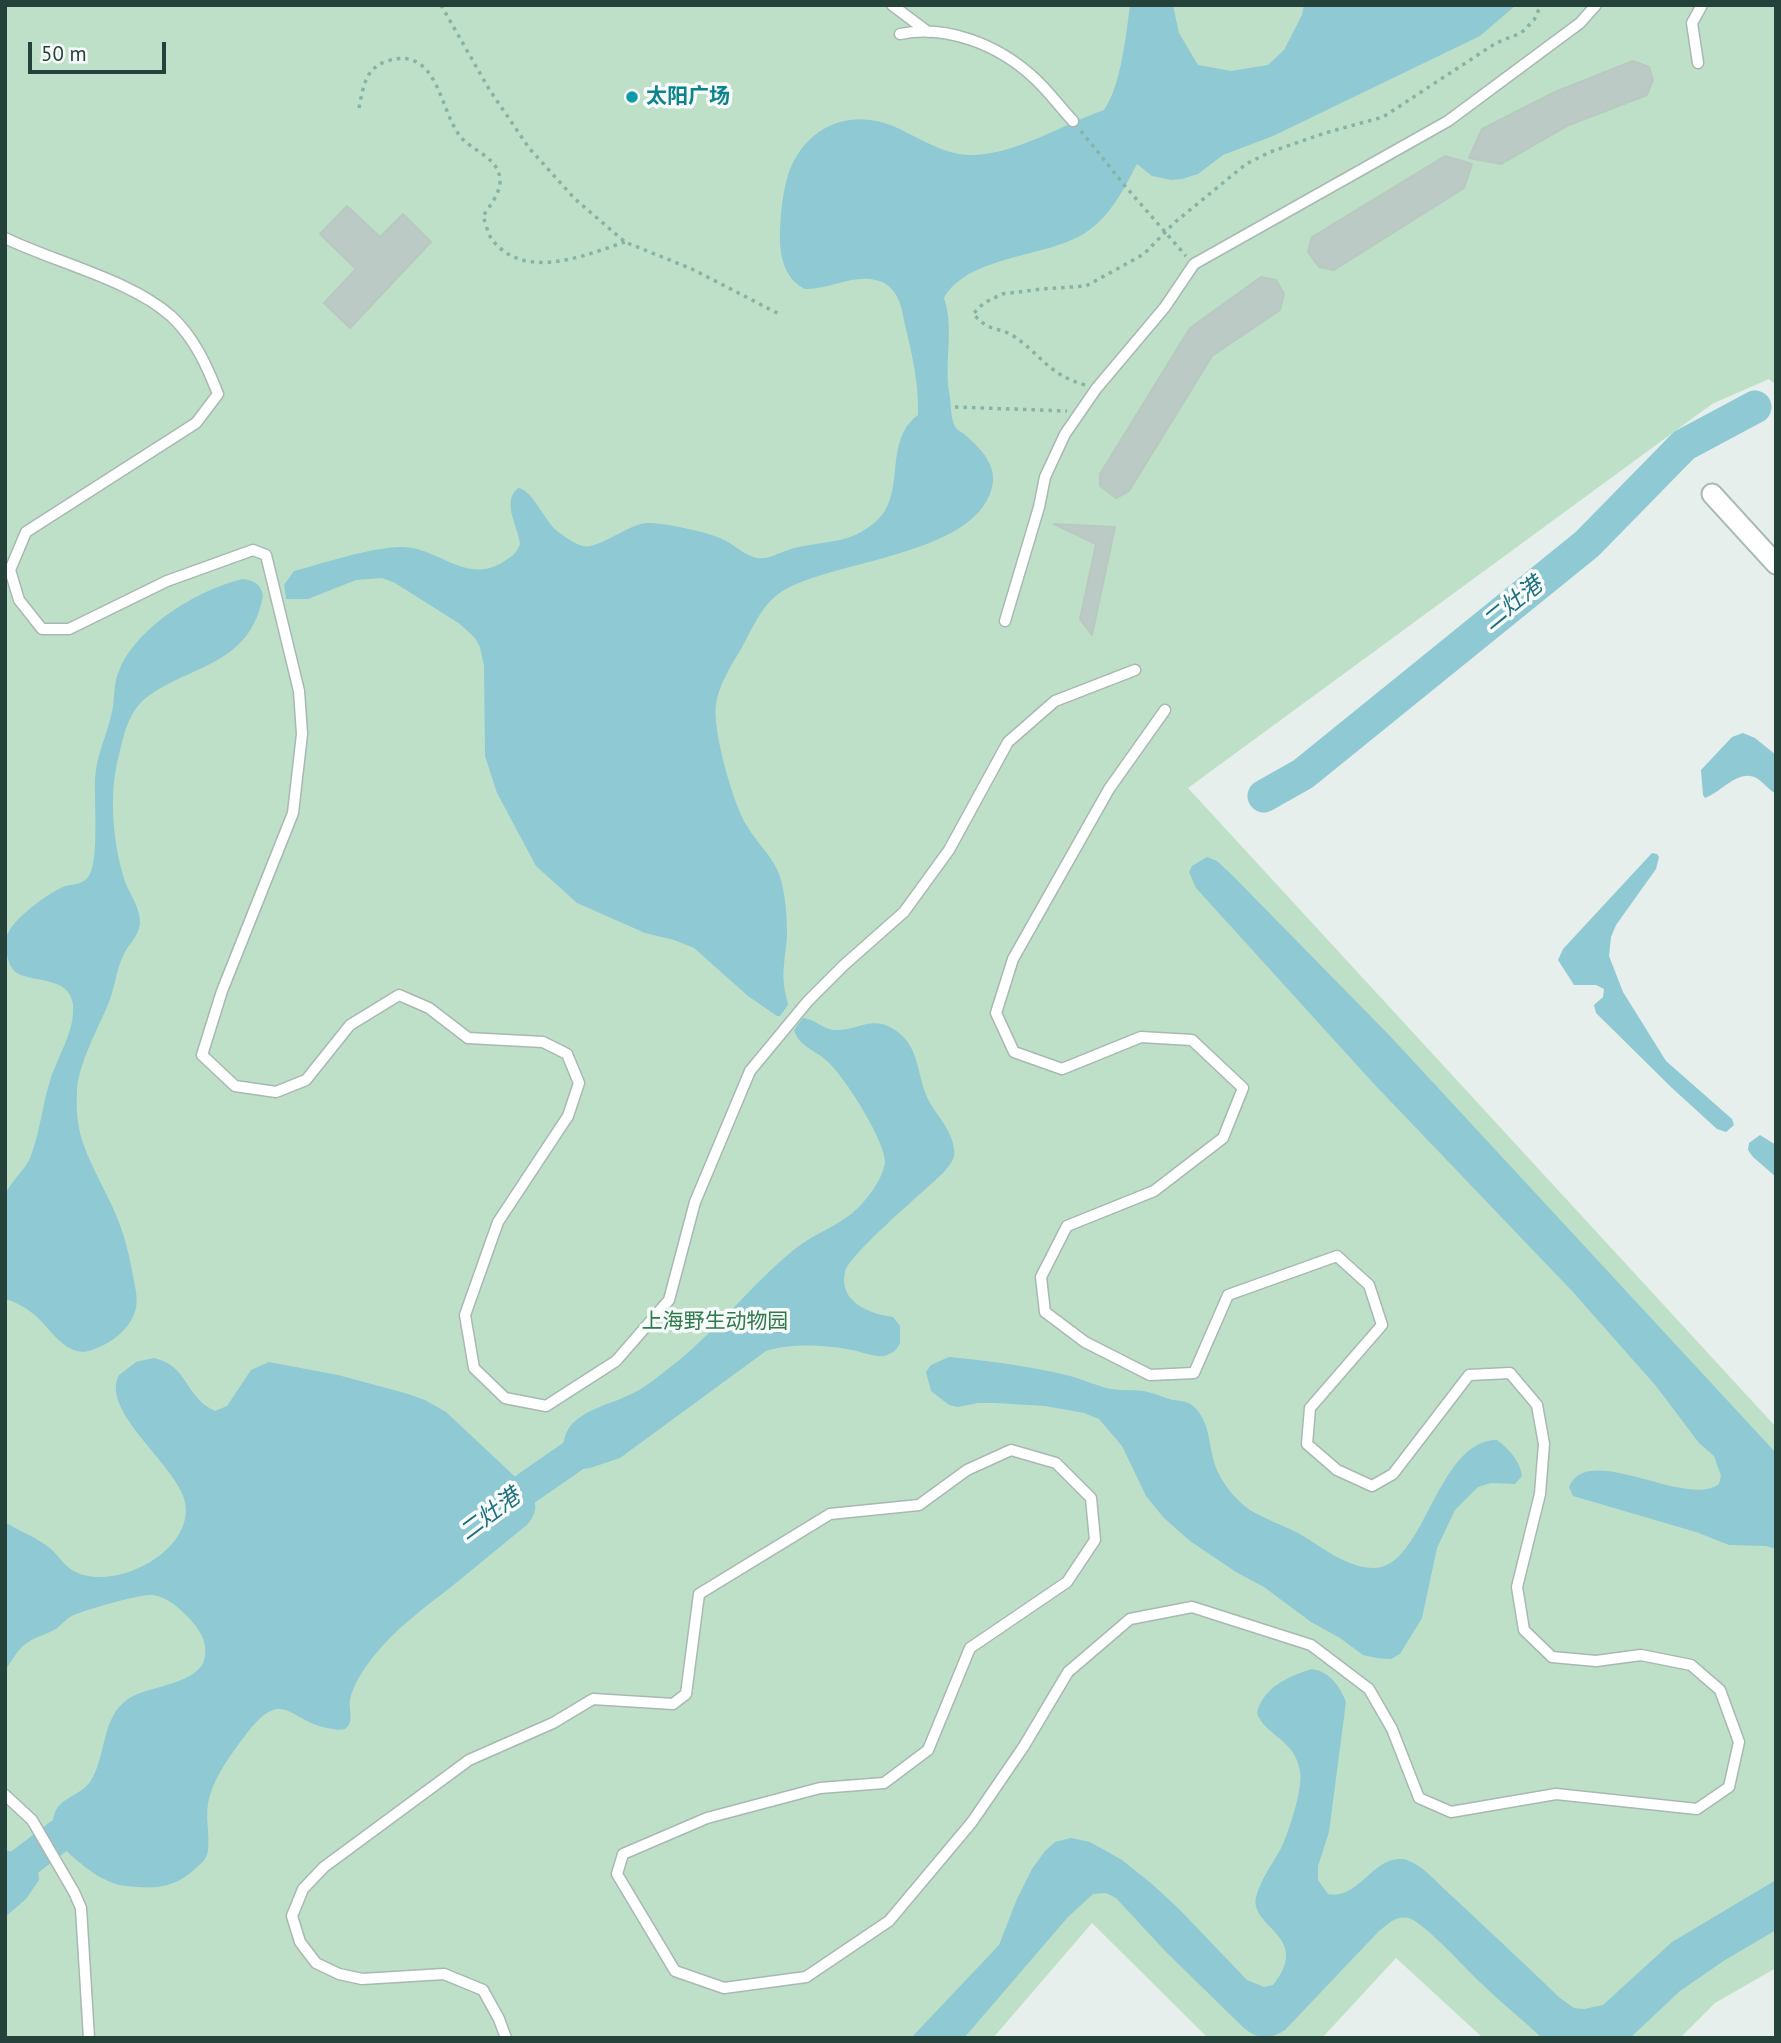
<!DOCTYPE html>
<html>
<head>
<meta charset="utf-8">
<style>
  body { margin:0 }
  #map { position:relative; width:1781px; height:2043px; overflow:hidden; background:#e6efeb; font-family:"PT Sans",sans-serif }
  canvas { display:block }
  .frame { position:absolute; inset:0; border:7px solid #24423a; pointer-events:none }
  .scale { position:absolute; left:28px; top:42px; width:138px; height:32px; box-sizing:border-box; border:4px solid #24423a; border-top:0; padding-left:9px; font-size:21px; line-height:24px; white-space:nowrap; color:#24423a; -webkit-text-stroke:5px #f7fbf9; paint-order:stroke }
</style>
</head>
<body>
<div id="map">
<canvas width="1781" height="2043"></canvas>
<div class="frame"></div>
<div class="scale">50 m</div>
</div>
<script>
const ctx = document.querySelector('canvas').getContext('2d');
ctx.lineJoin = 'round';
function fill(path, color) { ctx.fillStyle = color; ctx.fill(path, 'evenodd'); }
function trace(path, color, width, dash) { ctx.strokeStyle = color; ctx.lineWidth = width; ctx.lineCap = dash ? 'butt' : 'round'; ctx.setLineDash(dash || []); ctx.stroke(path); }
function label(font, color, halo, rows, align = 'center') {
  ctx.font = font + ' "PT Sans","Noto Sans SC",sans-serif'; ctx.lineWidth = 7; ctx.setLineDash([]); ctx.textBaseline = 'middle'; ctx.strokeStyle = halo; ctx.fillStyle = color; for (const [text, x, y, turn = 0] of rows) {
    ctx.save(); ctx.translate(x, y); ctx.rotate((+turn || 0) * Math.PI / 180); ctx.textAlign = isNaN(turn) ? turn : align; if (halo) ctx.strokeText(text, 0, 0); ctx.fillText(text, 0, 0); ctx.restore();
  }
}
const green = new Path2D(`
  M5,5H1776V385L1769,379L1712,404L1188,788L1776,1427V1968L1715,2003L1680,2038H1483L1396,1958L1322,2038H1208L1092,1923L993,2038H5Z`);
const water = new Path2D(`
  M1130,5H1173L1179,33L1198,65L1231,71L1268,65L1284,50L1302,15L1304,5H1516L1480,36L1273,136L1223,155L1198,174L1182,179L1171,180L1152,176L1137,164C1124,189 1110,217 1085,233C1046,258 968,255 944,298C955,330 943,364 950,397C951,405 951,422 956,428C958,431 962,432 964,434C978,446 995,462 993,482C983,554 840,559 786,589C762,602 753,628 740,651C730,667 719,685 716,704C712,729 733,804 747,826C758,845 778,861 782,884C786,900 787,920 787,936C786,952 782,969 784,984C784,991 787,998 788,1005L780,1016H777L748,996L694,948L674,940L645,933L577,903L536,866L497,793L485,756L484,666L480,647L475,638L460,624L395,583L382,578L356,580L308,599H286L284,585L294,571C324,563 369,548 399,547C438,545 467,588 506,560C513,556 517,552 520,544C518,526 501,502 518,488C532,489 544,520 556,530C563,536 575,544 583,546C597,550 629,524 647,523C661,522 707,532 720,538C733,543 743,555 757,558C767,560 779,553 788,550C808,543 831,544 850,537C859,534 866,529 873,524C909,497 881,442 918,415C919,384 912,354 905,325C903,317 902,306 898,299C895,291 887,283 879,281C854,273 830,290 805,289C783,278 779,253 780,230C781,210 783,190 789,172C806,127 849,108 893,126C918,137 945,156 973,155C1017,154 1063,124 1104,110C1121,86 1126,35 1130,5Z
  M243,579C254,581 260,583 263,595C253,653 212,662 168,684C155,691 143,698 135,710C125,724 122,743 118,759C109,794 113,841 123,875C127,892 141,906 140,924C138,938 128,944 123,956C116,971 115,987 109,1002C99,1027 78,1064 77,1091C76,1108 77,1126 83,1143C93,1172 110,1197 120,1225C126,1241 130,1259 133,1276C135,1286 138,1298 136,1308C131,1329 112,1343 92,1350C68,1359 52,1331 37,1317C28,1309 17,1302 5,1299C5,1282 2,1203 6,1193C12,1180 24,1171 30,1158C40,1133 42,1106 50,1081C57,1057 75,1032 73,1005C70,976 34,983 17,973C8,968 5,949 6,939C9,921 47,894 63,887C73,883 84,886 90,874C99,854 94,803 95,779C96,756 107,735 112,712C115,699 113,684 119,671C136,627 199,589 243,579Z
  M1743,733L1755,738L1776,755V794C1769,790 1764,783 1758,779C1739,767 1721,793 1705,798L1703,795L1701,770L1732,737Z
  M1652,853L1657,854L1659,857L1656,869L1616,925L1611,937L1609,956L1623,992L1666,1061L1732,1119L1734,1125L1726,1132L1717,1129L1672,1088L1596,1013L1594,1005L1603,997L1604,989L1596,985H1574L1558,960L1563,949Z
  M1207,857L1217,861L1232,875L1390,1036L1776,1453V1549L1766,1546L1729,1545L1696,1532L1573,1496L1569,1487C1588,1441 1685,1509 1719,1484L1721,1476L1714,1456L1699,1443L1656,1386L1572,1291L1374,1084L1196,888L1189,872L1192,866Z
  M803,1018C816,1019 824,1031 837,1030C857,1030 870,1017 890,1027C922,1044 915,1074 929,1101C937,1116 952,1130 954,1149C956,1159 950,1164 944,1172C927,1189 848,1255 845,1272C838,1302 870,1314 893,1317L900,1326V1343C897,1350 892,1354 884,1356C874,1357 862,1352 852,1350C825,1345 792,1343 766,1351L620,1458L590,1468L571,1470L565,1468C561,1457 562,1438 569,1428C583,1409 609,1405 629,1395C641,1390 654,1380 664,1372C713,1336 749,1286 796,1248C815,1233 841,1225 858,1208C869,1197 883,1178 885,1162C886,1142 844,1076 828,1062C817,1051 798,1046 794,1030Z
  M1760,1135L1776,1145V1177L1753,1157L1748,1150L1749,1143Z
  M949,1357C990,1361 1031,1366 1070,1376C1084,1380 1097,1386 1111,1389C1123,1391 1136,1389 1148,1392C1156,1394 1165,1398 1173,1400C1181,1401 1187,1401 1193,1406C1213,1423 1207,1452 1219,1474C1226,1488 1237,1501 1250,1510C1265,1519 1282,1525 1298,1533C1321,1546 1346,1568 1374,1568C1425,1568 1436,1440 1497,1440C1509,1449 1520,1461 1522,1476L1515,1484L1491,1483L1478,1487L1455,1510L1437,1548L1422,1618L1400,1654L1391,1659L1376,1658L1363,1655L1340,1638L1311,1622L1264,1587L1236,1572L1190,1541L1164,1518L1146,1496L1122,1446L1099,1419L1084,1413L1045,1406L995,1403H978L958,1407L949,1405L931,1391L926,1372L931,1365Z
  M154,1358C189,1366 185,1398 215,1411L227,1406L251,1370L269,1362L338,1375L405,1393L425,1400L446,1412L526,1487C537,1502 539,1509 528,1524C502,1545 477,1566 451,1587C424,1608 395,1629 373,1657C364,1668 353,1685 350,1700C348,1709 355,1722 345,1729C341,1730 336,1730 333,1729C288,1724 285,1682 244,1737C231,1754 216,1775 210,1795C204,1814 210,1832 208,1850C207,1860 201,1863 195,1869C173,1889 154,1889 126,1886C106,1884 88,1870 73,1857C63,1848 51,1834 53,1820C56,1797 78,1798 90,1782C106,1759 101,1717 128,1699C149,1685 201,1685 205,1656C207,1640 199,1629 189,1618C179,1608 167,1597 153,1595C144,1593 80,1611 70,1617C65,1620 61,1625 56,1629C45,1635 33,1637 23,1646C15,1653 12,1662 5,1670V1522C20,1532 37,1537 51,1549C59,1556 64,1566 74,1571C114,1593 195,1551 185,1502C178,1466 99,1411 119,1375L136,1362Z
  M1312,1669C1330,1672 1340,1686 1346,1702L1329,1832L1318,1866V1880L1328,1894C1357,1900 1371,1861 1398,1859C1401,1859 1405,1859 1409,1861C1425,1867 1441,1887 1454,1898C1489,1931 1525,1964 1560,1998L1574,2008L1584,2009L1603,2005L1672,1942L1776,1880V1930L1725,1960L1680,1991L1630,2038H1542C1522,2019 1500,2002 1481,1983C1467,1970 1423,1921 1408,1918C1396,1915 1388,1924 1379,1931L1285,2030C1270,2040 1257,2039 1244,2028L1166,1952L1116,1898L1106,1893L1093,1894L1068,1917L964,2038H911L999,1945L1017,1899L1032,1869L1045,1851L1055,1842L1071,1838L1090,1842L1122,1860L1152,1884L1179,1909L1247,1980L1264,1987L1273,1985C1313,1936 1249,1928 1256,1897C1261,1878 1275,1861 1283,1844C1290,1827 1303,1789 1300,1771C1295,1739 1264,1735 1257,1713C1263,1687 1289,1676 1312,1669Z
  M5,1851C24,1851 39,1859 39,1880L26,1899L5,1917Z`);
const river = new Path2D(`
  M1264,796L1303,774L1587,544L1684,445L1755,407
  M491,1513L599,1438
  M5,1877L92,1811`);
const building = new Path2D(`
  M1633,61L1649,67L1653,80L1647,95L1569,125L1501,164L1469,158L1482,129L1555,92Z
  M1445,156L1472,164L1464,188L1334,270L1319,267L1308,252L1312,237Z
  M347,206L380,237L403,214L431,242L350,328L324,303L356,269L320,234Z
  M1261,277L1276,280L1284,294L1280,310L1212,356L1129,491L1116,498L1100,486V474L1190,328Z
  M1054,524L1115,527L1092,635L1080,619L1096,544Z`);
const path = new Path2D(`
  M441,5L489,89L529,148L575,199L625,242L692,269L781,315
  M359,108C363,88 365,68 387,61C438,45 439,109 460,136C472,152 501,157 500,183C499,195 489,207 483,216C486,224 488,235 493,241C526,281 586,255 625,242
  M1081,131L1125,186L1186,256
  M1085,385C1047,374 1041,354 1012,335C1004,330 994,330 986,325C981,322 977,318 973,314L984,303L1002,294L1042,289L1086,286L1117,269L1144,254L1174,223L1246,164L1270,152L1325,133L1383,117L1496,43L1521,33L1534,20L1541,5
  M955,407L1067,411`);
const lane = new Path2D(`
  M892,5L928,32
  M900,34C946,24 998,45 1032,76C1047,89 1059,106 1073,121
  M1698,63L1692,23L1702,5
  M5,238C54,262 131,280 171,316C194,337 207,366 218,394L196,423L26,532L10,570L19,600L42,629H69L167,581L253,550L266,555L299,691L302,734L293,813L222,991L202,1055L235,1086L276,1092L306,1080L350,1025L399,995L429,1008L468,1038L543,1042L567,1054L579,1083L568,1116L498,1222L465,1315L474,1368L505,1398L546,1406L616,1361L669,1300L695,1202L750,1071L808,1001L844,965L904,912L949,850L1008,742L1055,701L1135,670
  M1005,621L1039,507L1045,477L1065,434L1096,389L1165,307L1194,264L1448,121L1580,23L1596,5
  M5,1795L32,1820L74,1892L81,1908L89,2038
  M506,2038L499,2019L483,1990L444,1974L362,1979L339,1974L316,1963L300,1942L292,1916L303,1889L324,1867L469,1760L553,1723L593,1699L673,1704L686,1694L699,1594L830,1514L919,1505L967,1470L1011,1450L1056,1463L1091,1498L1095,1540L1067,1582L970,1648L928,1750L884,1783L820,1788L707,1818L623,1854L617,1874L675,1971L724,1988L806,1977L889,1921L972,1822L1024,1746L1068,1672L1130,1619L1192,1607L1311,1645L1369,1689L1392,1729L1419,1798L1451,1812L1556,1794L1697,1809L1729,1787L1739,1742L1720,1690L1691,1665L1641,1655L1596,1661L1552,1657L1524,1630L1517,1587L1540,1494L1544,1444L1537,1405L1510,1373L1469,1375L1393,1474L1372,1486L1337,1470L1307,1444L1310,1408L1382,1325L1369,1285L1337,1256L1228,1295L1194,1373L1150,1375L1085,1342L1045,1312L1041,1277L1067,1226L1154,1191L1223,1138L1243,1088L1192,1040L1141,1037L1062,1069L1014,1052L996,1013L1013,959L1109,789L1165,710`);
const street = new Path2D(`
  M1712,494L1776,564`);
const markers = [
  [632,97,7,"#0f9aa8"]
];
const cultureNames = [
  ["太阳广场",646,97]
];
const parkNames = [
  ["上海野生动物园",715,1322]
];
const waterNames = [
  ["二灶港",1513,604,-39],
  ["二灶港",490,1515,-37]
];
fill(green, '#bfe0c8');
fill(water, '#8ec9d4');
trace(river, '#8ec9d4', 33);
fill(building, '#bbcac4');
trace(building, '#b8c9c2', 2);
trace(lane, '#a8b8b2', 13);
trace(street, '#a8b8b2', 23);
trace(path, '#86b3a5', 3.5, [3.5, 5]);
trace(lane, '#fff', 10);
trace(street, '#fff', 19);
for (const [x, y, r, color] of markers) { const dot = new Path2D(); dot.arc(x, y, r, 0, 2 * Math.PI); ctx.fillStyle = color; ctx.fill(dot); trace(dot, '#f7fbf9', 2.5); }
label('bold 21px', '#0d838f', '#f7fbf9', cultureNames, 'left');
label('21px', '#2d7a4b', '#f7fbf9', parkNames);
label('italic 23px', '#1c6f80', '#f7fbf9', waterNames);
</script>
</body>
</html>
